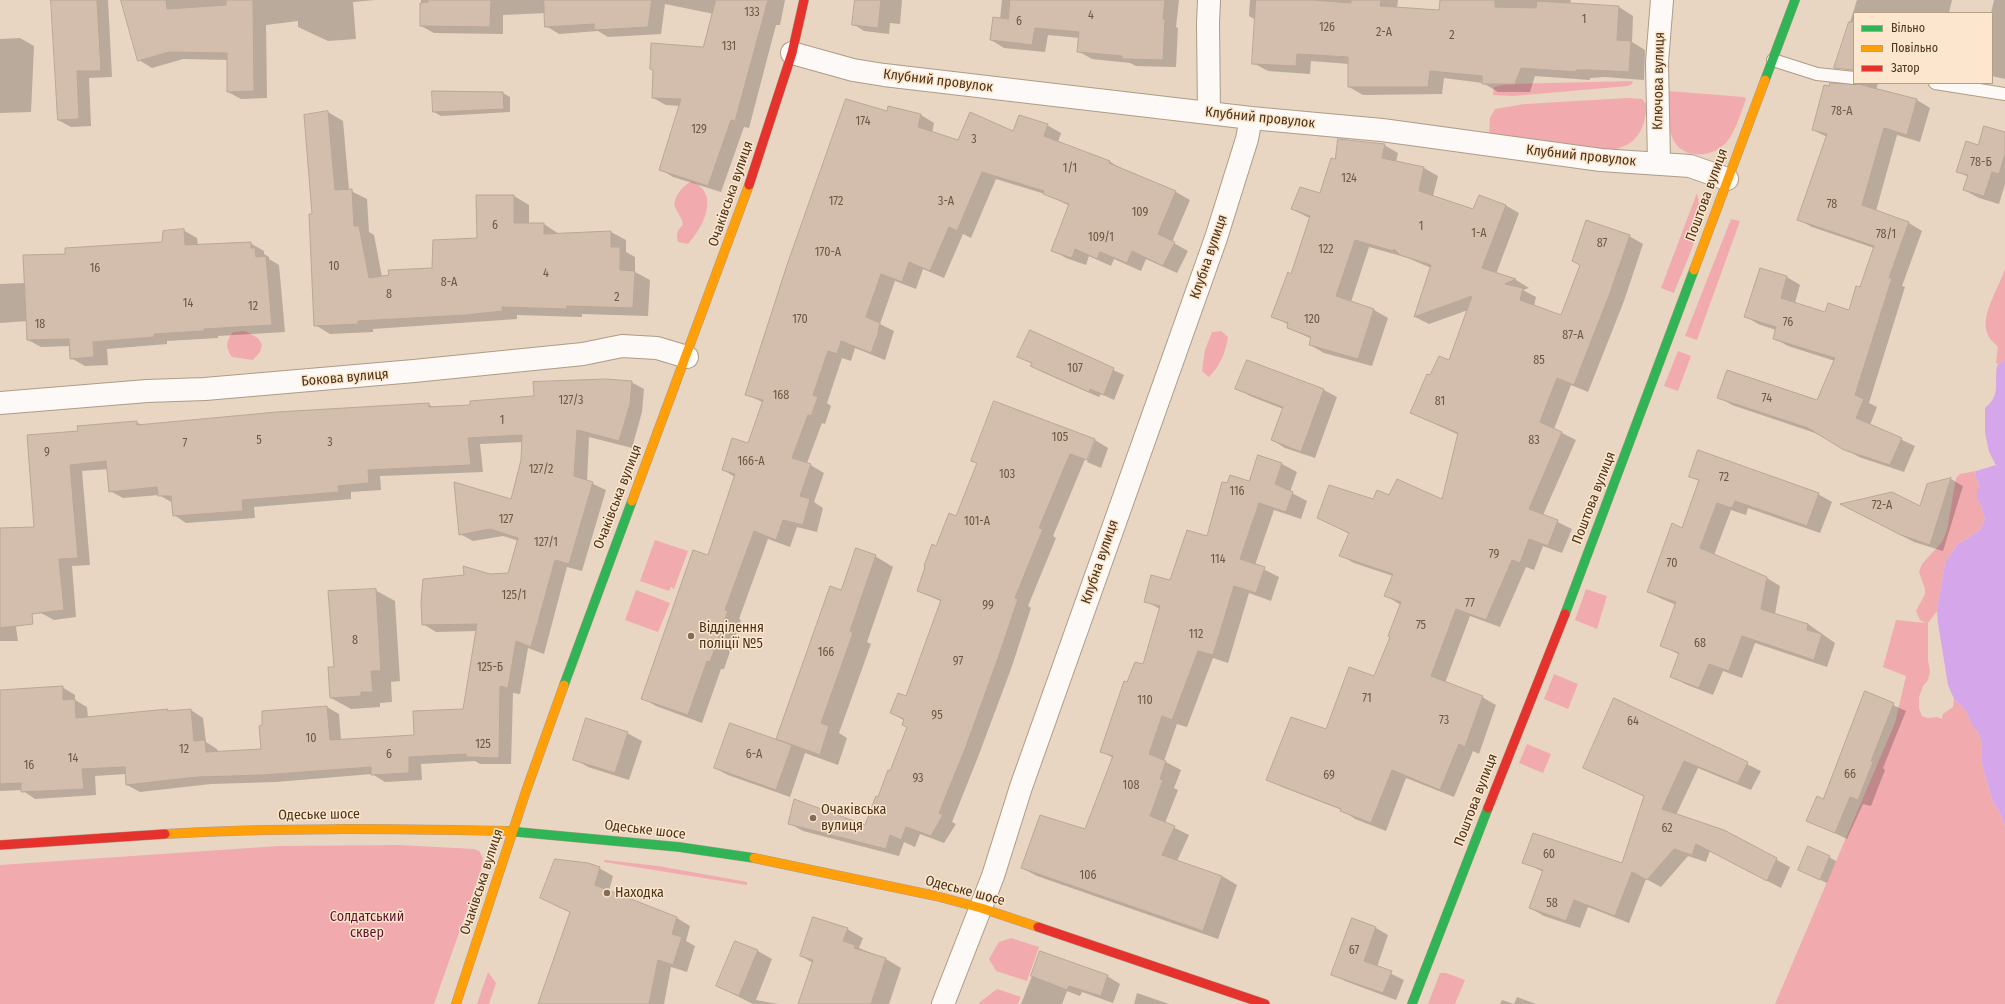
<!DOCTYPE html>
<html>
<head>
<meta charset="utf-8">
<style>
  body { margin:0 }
  #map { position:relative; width:2005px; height:1004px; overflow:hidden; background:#e8d5c2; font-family:"Fira Sans Condensed",sans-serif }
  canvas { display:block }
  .legend { position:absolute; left:1853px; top:12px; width:140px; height:72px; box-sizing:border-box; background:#fce6cd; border:1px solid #b59f85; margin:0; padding:5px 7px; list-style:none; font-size:12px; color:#4b341a }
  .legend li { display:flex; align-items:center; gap:8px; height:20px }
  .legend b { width:20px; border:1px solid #b59f85 }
</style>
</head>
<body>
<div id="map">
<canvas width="2005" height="1004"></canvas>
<ul class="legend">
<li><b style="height:5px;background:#30b455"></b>Вільно</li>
<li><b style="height:5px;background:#ff9f0a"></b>Повільно</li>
<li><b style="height:5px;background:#e5322d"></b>Затор</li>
</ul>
</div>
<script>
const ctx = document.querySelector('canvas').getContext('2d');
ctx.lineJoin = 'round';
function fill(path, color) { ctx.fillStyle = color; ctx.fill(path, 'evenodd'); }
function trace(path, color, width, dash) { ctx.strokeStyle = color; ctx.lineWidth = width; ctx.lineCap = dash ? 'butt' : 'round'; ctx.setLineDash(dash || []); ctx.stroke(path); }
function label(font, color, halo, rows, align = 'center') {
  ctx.font = font + ' "Fira Sans Condensed",sans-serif'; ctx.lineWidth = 3; ctx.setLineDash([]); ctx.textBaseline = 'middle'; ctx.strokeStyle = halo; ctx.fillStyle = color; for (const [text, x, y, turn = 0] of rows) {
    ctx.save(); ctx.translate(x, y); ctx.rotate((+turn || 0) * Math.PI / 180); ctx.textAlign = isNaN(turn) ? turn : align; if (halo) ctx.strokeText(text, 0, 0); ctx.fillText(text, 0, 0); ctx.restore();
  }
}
const green = new Path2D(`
  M1633,81L1632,84L1628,86L1513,96L1493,95L1494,87L1507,84Z
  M1668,91L1744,97L1746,99C1741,112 1737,127 1729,139C1716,158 1682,162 1672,137C1666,123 1668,106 1668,91Z
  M1628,98L1642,99L1647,105C1644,130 1638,145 1611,150L1489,137L1490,118L1495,109L1525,104Z
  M692,182C721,193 703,228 688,244L678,242C676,234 677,230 683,225C682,217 678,214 675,207C672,199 684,183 692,182Z
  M1697,193C1706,227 1686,261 1674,293L1661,288Z
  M1731,219L1740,221L1697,340L1685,336Z
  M2005,269V359L1998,365L1996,362L1998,347C1995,343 1990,340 1988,335C1979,316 1999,288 2005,269Z
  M245,331L258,338L262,345L260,352L253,360L232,357C225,347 226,341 233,332Z
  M1221,331L1228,337C1225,354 1221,364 1209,377L1202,371L1205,350L1212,332Z
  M1678,351L1691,356L1678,391L1664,386Z
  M1976,471L1975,476L1980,486L1977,500L1981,505L1985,520L1980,530L1957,545L1945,563L1937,611L1928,623V660L1930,671L1928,680L1923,686L1919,697V708L1922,716L1928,718L1937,717L1942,719L1943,714L1953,707L1954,699L1966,710L1972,725L1978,732L1982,743V763L1986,779L1993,802L1998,809L2005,826V1004H1775L1895,723L1906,676L1883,667L1896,620L1926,623L1920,620L1916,611L1925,594V589L1919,572L1922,564L1942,542L1947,530L1956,478L1960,474Z
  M655,540L688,551L674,589L671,587L669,591L640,581Z
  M1586,589L1607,596L1597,629L1575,620Z
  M636,590L670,603L658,632L625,620Z
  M1554,674L1578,684L1568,709L1544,699Z
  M1527,744L1551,754L1543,773L1519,763Z
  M398,845L474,849L479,851L483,858L481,870L434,1004H0V865L279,846Z
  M605,860L658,866L747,882V885L604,862Z
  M1011,938L1039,947L1027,981L996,971L989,959L999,942Z
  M488,972L496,983L489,1004H477Z
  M1440,973H1446L1465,980L1455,1004H1428Z
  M997,989L1021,997L1018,1004H979L980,1002Z`);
const water = new Path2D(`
  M2005,359V826L1998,809L1993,802L1986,779L1982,763V743L1978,732L1972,725L1966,710L1954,699L1948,685L1938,623L1937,611L1945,563L1957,545L1980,530L1985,520L1981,505L1977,500V491L1980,486L1975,476L1976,471L1996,465L1989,452L1985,432V408C2001,395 1994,384 1997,366Z`);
const shadow = new Path2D(`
  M52,0H108L112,77L89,78L91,126L71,127L58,120Z
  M122,0H375L353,2L356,39L328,41L298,27V21L266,25L267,98L241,99L228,92V60L183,59L152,68L139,60Z
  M421,0H785L780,25H776L749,128L744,127L721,192L673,177L660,169L680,106L666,105L653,98L654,71L651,69L704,48L714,14L665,4L661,34L608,37L598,31L559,34L546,26V13L503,15V34L434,33L421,26Z
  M856,0H902L900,24L890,23L889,34L864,31L853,24Z
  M1002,0H1179L1176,27L1178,28L1176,67L1136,66L1130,63L1092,59L1078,51L1080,38L1048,35L1045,52L1004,48L991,40L1000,19Z
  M1250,0H1398L1397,8L1440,11L1441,0H1571L1570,4L1619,7L1633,16L1632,42L1645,50L1644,80L1605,77L1590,78V80L1535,76L1530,92H1498L1483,83L1444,78L1442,94L1363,95L1349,87V64L1311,61L1310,74L1268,71L1253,63L1256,20L1249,16Z
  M1857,0H1952L1949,13H1854V62L1840,54Z
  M1994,0H2005V79L1992,76L1991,13Z
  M20,38L34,46L31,112L0,113V39Z
  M1860,83H1878L1876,90L1917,100L1930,108L1920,142L1897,135L1876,211L1909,223L1922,231L1902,286L1905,287L1869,403L1877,407L1870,425L1915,446L1904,472L1859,457L1821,435L1732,405L1719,397L1817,401L1835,361L1788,346L1774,338L1776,330L1758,324L1745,316L1761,269L1787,277L1800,285L1795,303L1826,313L1850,311L1860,289L1874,248L1812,227L1799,220L1827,137L1813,130Z
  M503,93L510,97V112L441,116L434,112Z
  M328,112L343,121L349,190L367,199L369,232L374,235L382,277L433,269L478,239L514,196L529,205V224H544L559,234L611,232L626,240V252L635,257V272L650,280L648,316L582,314V317L517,315V319L373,329V332L330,334L315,325L313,215Z
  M887,113L921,115L934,123L932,133L958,142L1047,125L1061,133L1058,142L1109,161L1123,170L1176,192L1190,200L1172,242L1188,251L1177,273L1146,259L1141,271L1114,259L1111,266L1089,256L1086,265L1066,258L1052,250L1070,206L1045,194L996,179L971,238L963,234L944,278L923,269L916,289L895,281L880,324L894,331L885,360L855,348L851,361L842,358L827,403L831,406L825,424L822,423L807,463L824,473L814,502L823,508L817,532L797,527L790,547L768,539L739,619L741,620L724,669H721L702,723L656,706L642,698L708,557L735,477L723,470L749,444L764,403L746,394Z
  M2005,133V184L1999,204L1979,198L1964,190L1968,177L1957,171L1978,147Z
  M1384,145L1398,153L1396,162L1424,168L1438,176L1433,196L1474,210L1505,205L1519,213L1496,274L1516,280L1529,288L1523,290L1536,297L1534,306L1561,316L1581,266L1573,261L1629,236L1643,244L1624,301L1588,392L1571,385L1554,429L1576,440L1543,515L1572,529L1562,553L1543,546L1534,570L1526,567L1500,627L1470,616L1445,683L1482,697L1496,705L1479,754L1473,751L1454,797L1406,778L1386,831L1355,819L1342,810L1282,787L1268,779L1327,730L1375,678L1391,637L1401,605L1386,596L1393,576L1354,563L1340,555L1350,534L1318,518L1390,497L1443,501L1459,435L1411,413L1431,377L1449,361L1468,310L1429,324L1415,317L1431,268L1408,258L1369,247L1351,302L1374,310L1388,318L1372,366L1324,353L1310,345L1312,339L1288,328L1289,325L1273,316L1292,276L1311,219L1292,209L1321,195L1336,160Z
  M183,230L197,238L198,246L250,243L264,251V254L269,257V259L279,265L285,332L218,336V338L167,341V344L107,349L108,365L85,366L71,358V346L41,347L28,340L27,321L0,323V284L25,283L66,255L163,243Z
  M1030,331L1124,375L1114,400L1101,394L1099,397L1042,372L1032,366V364L1019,356Z
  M631,382L644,389L642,412L632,448L589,437L587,481L606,490L582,571L567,567L544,654L528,648L520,694L513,693L511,764H480L475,761L421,764L422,780L385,782L372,774L276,782L211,784L140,792L127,785L126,774L95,776L96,795L35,799L22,790L0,791V719L62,687L75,695V700L87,707L88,718L167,710L170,712L191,710L203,718L206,742L217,749L218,752L262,750L327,707L339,714L341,740L415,736L464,710L477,631L436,632L423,624L490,575L509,574L519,541L503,536L473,541L460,534L511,500L522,460L523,442L480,444L483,472L380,476L381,490L351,492V499L254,507L255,518L186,523L174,515L173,503L159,495L123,498L110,491L108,469L82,471L90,565L72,566L76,617L54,620L41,613L28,436L79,432L136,422L142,425L428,404L435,408L471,406Z
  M1237,388L1324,390L1337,397L1315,458L1285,448L1272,440L1283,409L1250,396Z
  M1093,440L1053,536L1056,538L1028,606L1031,608L1011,669L978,757L952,822L956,824L944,843L920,834L915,847L904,842L899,856L803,831L789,823L866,827L890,772L908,727L905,721L891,713L907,697L942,602L918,590L937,547L957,517L978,464L973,461L1095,440L1108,448L1101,468L1087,462L1095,440Z
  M1259,456L1282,464L1297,472L1290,492L1307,501L1301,519L1274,510L1255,565L1279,577L1271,601L1249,593L1228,663L1213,658L1187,727L1177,724L1164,761L1181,770L1174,788L1178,790L1165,823L1189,835L1177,861L1222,876L1237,885L1218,939L1037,876L1022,868L1086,830L1113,758L1101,751L1128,683L1143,665L1160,609L1145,601L1170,582L1207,538L1250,482Z
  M1690,476L1818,494L1832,502L1820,533L1748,508L1746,515L1731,510L1714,555L1767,578L1780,586L1775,614L1808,624L1835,643L1827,667L1755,643L1742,678L1723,671L1713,695L1685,684L1672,676L1680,655L1661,645L1676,605L1662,599L1648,592L1682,529L1699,481Z
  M1951,479L1963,486L1943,551L1914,542L1854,511L1920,507L1927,484Z
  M875,556L893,567L867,642L871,644L839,733L847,738L838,765L805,753L790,797L728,775L715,768L783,742L777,738Z
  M375,590L395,601L400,681L391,682L392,702L380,703V707L351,709L331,698L335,668Z
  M0,601L13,607L18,641H0Z
  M1865,692L1906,711L1883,768L1885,770L1871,806L1863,804L1847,839L1807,820L1824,800Z
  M1615,699L1761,771L1751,790L1698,768L1676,815L1724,831L1790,867L1781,888L1710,851L1706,862L1688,856L1661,887L1646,879L1629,923L1588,907L1580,928L1544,916L1530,908L1543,872L1524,862L1622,864L1645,797L1584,768Z
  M627,733L642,741L629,780L588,767L574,759Z
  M1829,857L1836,861L1827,883L1806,873Z
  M599,868L613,876L609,891L677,918L690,926L686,941L695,946L687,972L671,967L664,1004H589L571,913L542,898Z
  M1352,919L1376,928L1388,935L1377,967L1404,980L1396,1000L1345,981L1332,974Z
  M847,929L863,938L859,948L886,959L901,968L889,1004H799L813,963L801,956Z
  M758,951L772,959L756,1000L778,1004H753L717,986Z
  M1041,953L1107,976L1120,984L1113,1003L1082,992L1080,996L1067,991L1062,1004H1021Z
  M1137,993L1169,1004H1134Z
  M1517,997L1536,1004H1500L1502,1000L1514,1004Z`);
const building = new Path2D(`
  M51,0H97L101,71H77L79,119L58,120Z
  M121,0H166L167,9L226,5V0H253L254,91L227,92V53L169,52L138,61Z
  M428,0H491L490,27L420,26V3L428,2Z
  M544,0H652L648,27L594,30V24L545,27Z
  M716,0H768L735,121L731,120L708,186L659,170L681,99L652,98L653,70L650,69L651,43L703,47Z
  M855,0H881L878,28L852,25Z
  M1010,0H1165L1163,19H1165L1163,60L1122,59V56L1077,52L1079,32L1035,28L1032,45L990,40L993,17L1008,19Z
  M1256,0H1313L1351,3V0H1381L1380,6L1439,10L1440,0H1495V7L1536,8L1537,1L1619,6L1617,40L1631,41L1629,72L1590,70H1576V72L1521,68L1515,84H1482V76L1430,71L1428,87H1348V57L1297,54L1296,66L1252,64Z
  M1849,22H1854V70L1834,68Z
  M1830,83L1858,84L1917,99L1907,135L1884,128L1862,205L1909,222L1889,278H1892L1855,395L1864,399L1856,418L1902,438L1890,465L1844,450L1808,428L1717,398L1727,370L1817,400L1835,358L1773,339L1776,327L1744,317L1760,268L1787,276L1781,298L1825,312L1828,303L1849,310L1856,286L1860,287L1874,246L1797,220L1827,134L1812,130L1824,85L1829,86Z
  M432,91L503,92L504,109L433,112Z
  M846,99L887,111L888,106L921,114L918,127L958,140L970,112L1013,131L1019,115L1048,124L1044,136L1110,161L1109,163L1176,191L1158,234L1175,242L1163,266L1132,251L1127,263L1100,252L1097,259L1075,249L1072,258L1051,251L1069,204L1043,194L1044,191L982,172L957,231L949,227L930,271L909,262L902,282L881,274L866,317L880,323L878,331H879L871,353L841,341L837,354L828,351L813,395L818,397L811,416L808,415L792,458L811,464L800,496L810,499L803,525L783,520L776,540L754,531L725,610L728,611L710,662L707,661L688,715L641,699L693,550L708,555L735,474L722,470L732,438L748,443L763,400L745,395L787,265Z
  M328,111L335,190L352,189L354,226H359L369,278L389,275L388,270L432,268L433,240L477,238L476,195H514V223H544V234L611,231V247H620V270L635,271L633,308L567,306V309L502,307L503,311L466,315L358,321V324L314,326L309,214H312L304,115Z
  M1984,126L2005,132V154L1999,174L1992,172L1984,196L1963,190L1968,175L1956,172L1966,141L1978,145Z
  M1338,139L1385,144L1382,158L1424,167L1419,191L1473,209L1479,195L1506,205L1482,268L1516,279L1505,284L1523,288L1520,300L1561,315L1580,265L1572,261L1586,220L1630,235L1610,293L1574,385L1557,378L1540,422L1562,432L1529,509L1558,520L1548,546L1529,539L1520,563L1512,560L1486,620L1456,609L1431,676L1483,696L1465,747L1459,744L1440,790L1392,770L1371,823L1340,811L1341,809L1266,780L1291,717L1326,729L1349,667L1374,676L1390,637L1388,636L1401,602L1384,596L1393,574L1339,556L1349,533L1317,518L1329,485L1373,499L1377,490L1389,495L1397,479L1442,499L1458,433L1410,413L1427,374L1430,375L1439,356L1449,360L1472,296L1414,317L1431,265L1400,255L1394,249L1393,251L1355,240L1336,296L1374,309L1358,359L1309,345L1311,337L1287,328L1288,323L1271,317L1288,272L1291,274L1310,216L1291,209L1300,187L1320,193L1331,158L1335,159Z
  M184,229L185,245L251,242V248H255L256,257L266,256L272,325L204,329V331L154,334V337L93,342L94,357L70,359L69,339L27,340L23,255L65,254V248L162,242L163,231Z
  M1030,330L1114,368L1104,395L1090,389L1089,392L1030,366L1032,363L1017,357Z
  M1247,360L1324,389L1301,452L1271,440L1283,407L1235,389Z
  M606,379L632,381L630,404L619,441L577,430L574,476L593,482L569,564L555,560L531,647L516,641L508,688L500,686L499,758L466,757V754L409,757V773L371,775V767L263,775L197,777L126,785L125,767L82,769L84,789L21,792V783L0,784V690L63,686V700L75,699L76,718L168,709L167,711L191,709L194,741L205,740L206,752L261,749L259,726L262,725V711L327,706L330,740L414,735L413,711L463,709L477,624L422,625L421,602L423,579L464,575L463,566L490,574L508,573L518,538L490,529L459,535L454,482L511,499L521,460L522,435L468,438L471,465L368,470L369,483L338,486L339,492L242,500L243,511L173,516L171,496H158L157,487L109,492L106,461L70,465L78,558L59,559L64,610L32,614L33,624L0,628V528L34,527L27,435L78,431L77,426L137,421V425L277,412L429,403V407L470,405V401L534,396L533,382Z
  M994,401L1095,439L1087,460L1070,454L1039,528L1043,529L1015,598L1018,599L997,661L965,749L939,813L943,815L931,836L906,827L901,840L890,835L886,849L788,824L794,799L865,825L876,796L878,797L888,770L890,771L907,727L902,725L904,719L890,713L898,693L906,696L941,600L917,591L925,567L924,566L932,544L936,546L949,513L956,516L977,463L971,461Z
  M1698,450L1819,493L1807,526L1735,501L1732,508L1717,503L1700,548L1767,577L1761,609L1808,624L1807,630L1822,634L1814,660L1742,636L1729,671L1709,664L1699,688L1670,677L1679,653L1660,646L1676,602L1647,592L1672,523L1682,528L1699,480L1689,477Z
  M1258,455L1282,463L1275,484L1293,492L1286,512L1259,503L1240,559L1265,567L1256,593L1234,586L1213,655L1198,651L1172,720L1162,716L1149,754L1166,761L1160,779L1163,780L1150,816L1175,826L1162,855L1222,876L1203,931L1021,868L1040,815L1085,829L1113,756L1100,752L1124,681L1127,682L1135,662L1143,664L1160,606L1144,602L1151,575L1170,580L1187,530L1207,536L1222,482L1227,483L1230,475L1249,481Z
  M1951,478L1930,545L1901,535L1840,504L1892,492L1920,506L1927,484Z
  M856,548L876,555L850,631L853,633L821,723L829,726L820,755L776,739L830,586L841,590Z
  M376,589L381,671H371L373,692H361V696L330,698L328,667H334L328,591Z
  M1865,691L1894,703L1871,761L1873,762L1858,800L1850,797L1835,833L1806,821L1817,796L1823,799Z
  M1614,698L1748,762L1738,783L1684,761L1662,809L1724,830L1777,858L1767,881L1696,844L1692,855L1674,849L1647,880L1632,872L1615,916L1574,900L1566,921L1529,908L1543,870L1522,863L1533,833L1622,863L1644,796L1583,768Z
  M586,718L628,732L615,773L573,760Z
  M730,723L792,745L776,790L714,768Z
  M1808,846L1830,856L1820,880L1798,870Z
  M555,859L588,863L600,867L595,885L677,917L672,934L682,937L673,965L658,960L649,1004H538L570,912L540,898Z
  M813,917L848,928L843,941L855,945L854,948L886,958L871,1004H798L813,960L800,956Z
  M1352,918L1376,927L1364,961L1392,971L1383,993L1331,975Z
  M735,941L758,950L739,996L716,986Z
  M1040,951L1108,975L1101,996L1069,986L1067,990L1031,976Z`);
const lane = new Path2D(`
  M1773,60L1817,74L1854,78
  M1935,83L2005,94`);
const street = new Path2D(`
  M1209,0L1208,23L1209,113
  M792,53L853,70L884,75L1251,118L1382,130L1601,160L1690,166L1727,179
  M1659,163L1657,62L1662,0
  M0,403L147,391L205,389L414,371L583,354L622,346L657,348L687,357
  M943,1004L993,876L1021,787L1216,238L1247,139L1251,118`);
const fast = new Path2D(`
  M1765,80L1795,0
  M1565,614L1694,270
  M564,685L632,501
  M507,831L679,847L754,858
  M1412,1004L1488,808`);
const slow = new Path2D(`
  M1694,270L1765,80
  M632,501L749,185
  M165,834C279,827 392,829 507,831
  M754,858L936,896L981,908L1038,927
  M456,1004L526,791L564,685`);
const jam = new Path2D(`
  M749,185L792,53L804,0
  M1488,808L1565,614
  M0,845L165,834
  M1038,927L1265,1004`);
const markers = [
  [691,636,4,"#826c55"],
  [813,818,4,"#826c55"],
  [607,893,4,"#826c55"]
];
const numberNames = [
  ["133",752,13],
  ["4",1091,16],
  ["1",1584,20],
  ["6",1019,22],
  ["126",1327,28],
  ["2-А",1384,33],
  ["2",1452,36],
  ["131",729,47],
  ["78-А",1842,112],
  ["174",863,122],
  ["129",699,130],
  ["3",974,140],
  ["78-Б",1981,163],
  ["1/1",1070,169],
  ["124",1349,179],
  ["172",836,202],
  ["3-А",946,202],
  ["78",1832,205],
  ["109",1140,213],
  ["6",495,226],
  ["1",1421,227],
  ["1-А",1479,234],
  ["78/1",1886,235],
  ["109/1",1101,238],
  ["87",1602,244],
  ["122",1326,250],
  ["170-А",828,253],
  ["10",334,267],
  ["16",95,269],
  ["4",546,274],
  ["8-А",449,283],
  ["8",389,295],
  ["2",617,298],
  ["14",188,304],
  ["12",253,307],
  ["170",800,320],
  ["120",1312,320],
  ["76",1788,323],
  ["18",40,325],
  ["87-А",1573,336],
  ["85",1539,361],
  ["107",1075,369],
  ["168",781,396],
  ["74",1767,399],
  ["127/3",571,401],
  ["81",1440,402],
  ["1",502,421],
  ["105",1060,438],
  ["5",259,441],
  ["83",1534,441],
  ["3",330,443],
  ["7",185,444],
  ["9",47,453],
  ["166-А",751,462],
  ["127/2",541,470],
  ["103",1007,475],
  ["72",1724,478],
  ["116",1237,492],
  ["72-А",1882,506],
  ["127",506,520],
  ["101-А",977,522],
  ["127/1",546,543],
  ["79",1494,555],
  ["114",1218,560],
  ["70",1672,564],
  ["125/1",514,596],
  ["77",1470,604],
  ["99",988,606],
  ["75",1421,626],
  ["112",1196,635],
  ["8",355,641],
  ["68",1700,644],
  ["166",826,653],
  ["97",958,662],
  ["125-Б",490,668],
  ["71",1367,699],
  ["110",1145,701],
  ["95",937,716],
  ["73",1444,721],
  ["64",1633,722],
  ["10",311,739],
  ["125",483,745],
  ["12",184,750],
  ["6",389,755],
  ["6-А",754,755],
  ["14",73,759],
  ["16",29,766],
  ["66",1850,775],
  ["69",1329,776],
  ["93",918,779],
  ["108",1131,786],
  ["62",1667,829],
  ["60",1549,855],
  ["106",1088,876],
  ["58",1552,904],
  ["67",1354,951]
];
const streetNames = [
  ["Клубний провулок",938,81,7],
  ["Ключова вулиця",1659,81,-89],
  ["Клубний провулок",1260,118,6],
  ["Клубний провулок",1581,156,6],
  ["Очаківська вулиця",731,194,-71],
  ["Поштова вулиця",1707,195,-70],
  ["Клубна вулиця",1209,257,-71],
  ["Бокова вулиця",345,378,-5],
  ["Очаківська вулиця",618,497,-69],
  ["Поштова вулиця",1594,498,-69],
  ["Клубна вулиця",1100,562,-71],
  ["Поштова вулиця",1476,800,-69],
  ["Одеське шосе",319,815,-1],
  ["Одеське шосе",645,830,7],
  ["Очаківська вулиця",482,882,-72],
  ["Одеське шосе",965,891,15]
];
const poiNames = [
  ["Відділення",699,628],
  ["поліції №5",699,644],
  ["Очаківська",821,810],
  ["вулиця",821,826],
  ["Находка",615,893]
];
const parkNames = [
  ["Солдатський",367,917],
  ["сквер",367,933]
];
fill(green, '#f1abae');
fill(water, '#d6a6ea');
fill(shadow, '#0003');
fill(building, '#d3bdac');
trace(building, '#bba696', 1);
trace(lane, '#ae9c87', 14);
trace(street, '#ae9c87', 24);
trace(fast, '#ae9c87', 10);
trace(slow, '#ae9c87', 10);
trace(jam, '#ae9c87', 10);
trace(lane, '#fcf9f6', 12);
trace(street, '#fcf9f6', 22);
trace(fast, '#30b455', 9);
trace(slow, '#ff9f0a', 9);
trace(jam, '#e5322d', 9);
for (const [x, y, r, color] of markers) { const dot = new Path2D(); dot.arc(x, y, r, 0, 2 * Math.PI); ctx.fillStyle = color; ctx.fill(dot); trace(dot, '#fce6cd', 1.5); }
label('12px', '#6e573f', null, numberNames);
label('14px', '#4b341a', '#fce6cd', streetNames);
label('14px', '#4b341a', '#fce6cd', poiNames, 'left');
label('14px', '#611128', '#fce6cd', parkNames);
</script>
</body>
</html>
